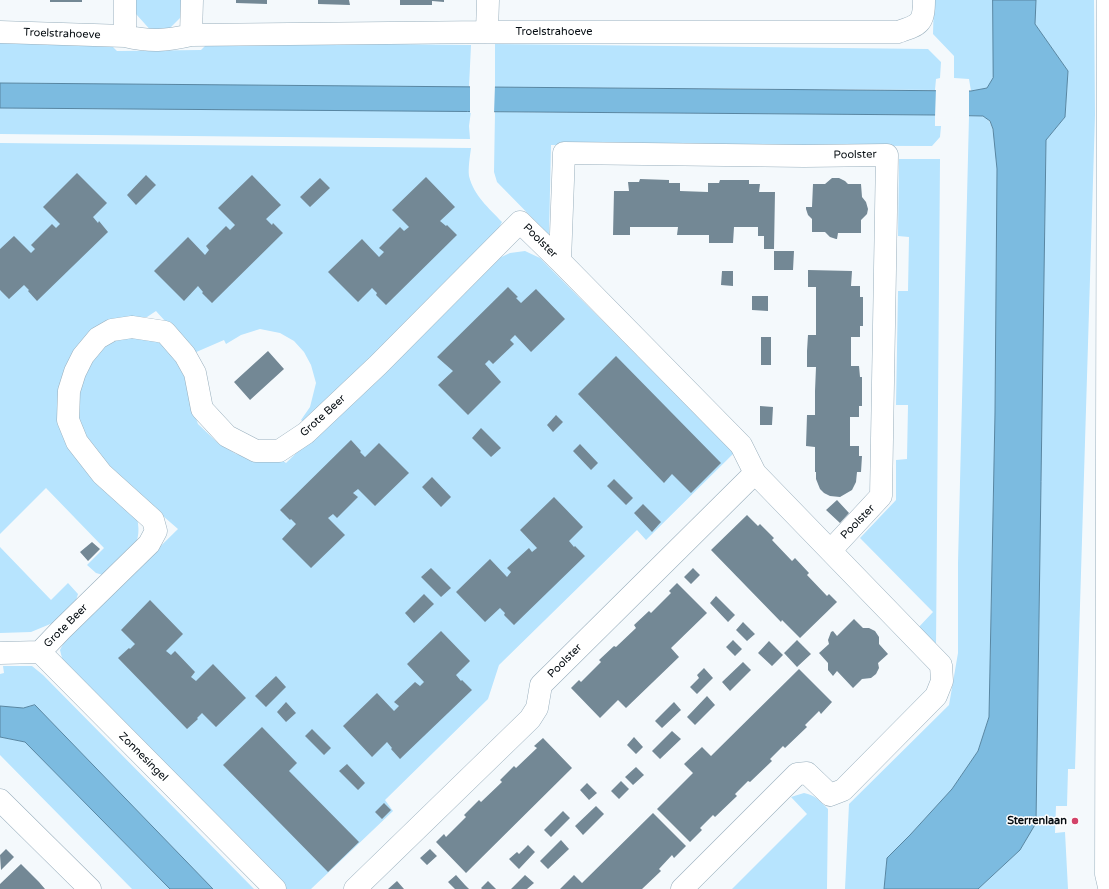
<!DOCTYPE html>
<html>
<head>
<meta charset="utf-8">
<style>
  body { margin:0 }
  canvas { display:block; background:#f4f9fc }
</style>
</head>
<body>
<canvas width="1109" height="889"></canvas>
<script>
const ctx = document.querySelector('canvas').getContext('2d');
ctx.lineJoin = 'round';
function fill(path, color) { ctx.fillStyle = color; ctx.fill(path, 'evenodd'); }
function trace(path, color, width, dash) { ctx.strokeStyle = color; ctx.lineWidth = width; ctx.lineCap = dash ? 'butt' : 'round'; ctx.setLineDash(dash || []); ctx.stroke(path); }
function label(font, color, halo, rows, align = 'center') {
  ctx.font = font + ' "Varela Round",sans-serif'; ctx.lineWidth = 3; ctx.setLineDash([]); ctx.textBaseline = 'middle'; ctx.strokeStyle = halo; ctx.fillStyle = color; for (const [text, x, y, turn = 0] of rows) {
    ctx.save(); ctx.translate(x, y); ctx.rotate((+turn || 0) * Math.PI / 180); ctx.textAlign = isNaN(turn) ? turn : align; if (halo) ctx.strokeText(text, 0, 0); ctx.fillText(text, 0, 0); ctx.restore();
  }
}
const green = new Path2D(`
  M136,0H181V17L165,33L154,34L136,14Z
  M934,0H993V78L988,88L971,91L969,79L954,78V56L933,34Z
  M1036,0H1094L1095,115L1075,769H1068L1067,806H1056L1055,833L1065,832L1068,889H978L1020,850L1036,823L1046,140L1065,117L1068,71L1035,24Z
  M0,40L107,41L117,51L201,50L209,42L471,45L469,87L0,83Z
  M495,44L928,49L941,62L940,78L936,79L935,90L495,87Z
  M0,108L471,111L469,126L470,139L0,134Z
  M495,112L935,115V126H941L940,137L932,146L551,145L549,235L497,182L494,172Z
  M969,116C973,116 978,115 982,116C997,119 996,156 997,169L995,413L989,717L978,751L952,789L910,835L887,858L884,889H845L849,804L949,705L958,653V563Z
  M0,143L471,148C470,156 468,168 469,176C474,196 489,208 502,222L495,235L305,423L301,420L310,407L316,383L311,365L304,352L294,341L280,333L260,329L241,335L226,344L224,340L194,353L156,311L147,317L115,321L61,405L137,518C144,549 125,556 103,575L96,573L87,565L104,548L46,488L0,534Z
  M899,159H940L936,648L917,629L933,612L860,538L896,500V460L907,459L908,405H896L898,291H908L909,237L898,236Z
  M525,251L540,258L734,453L646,540L637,530L499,665L488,699L385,800L393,811L311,889H285L63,662L60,650L65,640L178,529L109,469L85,441L78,421L77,403L85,367L109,341L142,335L164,345L183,364L190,402L198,424L218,443L236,454L255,458L278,457L286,463L495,260L510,253Z
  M0,547L51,600L68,583L78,594L74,607L60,620L31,632L0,633Z
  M3,666H32L43,675L254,889H213L35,705L23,708L0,706V674L4,673Z
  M0,737L25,742L170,889H132L0,755Z
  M804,793C815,795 820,801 828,809L827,889H732L807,814L791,797Z`);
const water = new Path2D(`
  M993,0H1036L1035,24L1068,71L1065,117L1046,140L1036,823L1020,850L978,889H884L887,858L910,835L952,789L978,751L989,717L995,413L997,169L993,129L990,121L983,116L935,115L0,108V83L971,91L987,88L993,78Z
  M35,705L213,889H170L25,742L0,737V706L23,708Z`);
const pier = new Path2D(`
  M470,85H495L494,114L470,113Z
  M936,88H969V118L935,117Z`);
const building = new Path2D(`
  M50,0H82V2H50Z
  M236,0H267V4L236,3Z
  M318,0H349L350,5L318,4Z
  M400,0H444V2L432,1V5H400Z
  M77,173L107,203L93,217L98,223L99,221L108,232L37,301L28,291L29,290L24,285L9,299L0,290V249L14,236L31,253L35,249L31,245L52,224L56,228L60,224L43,207Z
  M146,175L156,185L136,205L127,195Z
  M252,175L281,205L266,219L272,225L273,223L283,233L212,303L202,293L203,292L198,286L184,301L154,271L188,237L205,255L209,250L206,246L226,226L230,230L235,225L218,208Z
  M426,177L455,207L440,221L446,226L447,225L457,235L386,305L376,295L377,293L372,288L358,302L328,272L362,239L379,257L384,252L379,248L400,227L404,231L409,227L392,210Z
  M320,178L330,188L310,207L300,197Z
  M832,178H839L845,181L848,184H861L862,197L866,202L868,209L867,214L861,220V233H838L837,239H836L830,237L825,232H812V219L808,215L806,209V207H812L813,184H825Z
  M640,179L669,180V183H680V191L708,192V183H719L720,180H749V184H760L759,192H775L774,249H764V236H758V227H734L733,243H709V235H677L678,227H630V235H613L614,191H629L628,182H639Z
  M774,251H794L793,270H774Z
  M808,270L852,271L851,286H860V297H863V326H860V337H851V366H859L860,377H862V406H859V417H850V446H859V456H862L861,472H857L856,482L852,490L840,497L830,496L824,493L820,489L816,479V472H815V447L806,446L807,415H815V391L816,367H807V351L808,335H816V287H808Z
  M722,271H733V286L721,285Z
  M508,287L518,297L516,298L521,303L536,289L565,319L531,352L515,335L510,340L514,344L493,364L489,360L485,364L501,382L468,415L438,385L453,371L437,357Z
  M752,296H768V311L752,310Z
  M761,337H771V365H761Z
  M268,351L284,369L250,400L234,382Z
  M616,356L721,463L691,493L672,474L664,483L578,394Z
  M760,406L773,407L772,425H760Z
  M556,415L563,422L553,432L547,425Z
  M481,428L501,448L491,457L472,438Z
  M351,440L361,451L360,452L365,457L379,443L409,473L375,506L358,489L353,493L358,497L337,518L333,514L328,518L345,535L311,568L282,539L296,524L291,519L290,520L280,510Z
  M580,444L598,463L591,470L573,451Z
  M432,477L451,497L441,507L422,487Z
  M614,479L633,498L626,505L607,486Z
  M554,497L583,527L569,541L574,547L575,546L585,556L514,625L504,615L505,613L500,608L485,622L456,592L490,559L507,577L511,572L507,568L529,548L532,552L537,548L520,530Z
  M837,500L849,513L840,523L826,510Z
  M643,504L661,522L652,532L634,513Z
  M747,515L758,526L760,524L774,538L772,540L792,561L795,558L809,573L807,575L827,596L829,594L837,602L800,638L782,620L781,622L711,550Z
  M92,542L100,549L88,561L80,552Z
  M431,568L451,588L441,597L421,577Z
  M693,568L700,575L691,584L684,577Z
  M677,583L707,613L671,648L679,657L626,708L618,700L600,718L571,688L579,680L581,682L601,662L599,660L614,646L616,647L636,628L634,625L649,611L651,613L671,593L669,591Z
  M424,594L434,604L414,623L405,613Z
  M716,596L735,615L728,622L710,603Z
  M150,600L183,634L166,651L171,655L175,651L195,672L191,677L196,681L213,664L246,698L216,727L202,713L197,718L198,719L187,729L118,658L129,648L130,649L135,644L121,630Z
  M854,619L863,628H869L875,631L879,637V644L888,654L878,663L879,668L876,674L871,678L862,679L853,688L837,671L833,676L828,670V663L819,653L829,644L828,640L831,632L833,631L837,636Z
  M743,622L755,634L747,641L736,630Z
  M441,631L470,661L456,675L461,681L462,680L472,690L400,759L391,749L392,748L387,742L372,757L343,726L377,693L394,711L399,706L394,702L415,682L420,686L424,682L407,664Z
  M733,640L742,649L735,656L726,647Z
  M797,640L811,654L797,667L784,653Z
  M769,641L783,655L772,666L758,653Z
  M743,662L751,670L730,691L722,682Z
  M704,668L713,678L697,694L690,687L699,678L697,675Z
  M799,669L832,702L821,714L819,711L805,725L807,727L785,748L783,746L770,759L772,761L750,782L748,781L735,794L737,796L715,817L713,815L700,828L702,830L690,842L657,809L693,773L684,764L702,747L711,756Z
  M276,676L286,687L266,707L255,696Z
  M707,696L715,705L695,725L687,717Z
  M286,702L296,713L286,722L277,712Z
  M674,702L681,710L662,728L655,721Z
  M262,727L297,763L289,771L359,842L328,872L223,765Z
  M312,729L331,748L324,755L305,736Z
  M672,731L681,739L660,759L652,751Z
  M634,737L643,747L636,754L627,745Z
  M543,738L572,768L466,873L436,842L444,834L446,837L466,817L464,815L479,800L481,802L502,782L500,780L514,766L516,768L537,748L534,746Z
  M347,764L365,783L358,790L339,771Z
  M636,767L644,775L633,785L625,777Z
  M621,781L629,789L619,799L611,791Z
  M587,783L597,793L589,800L580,790Z
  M384,803L391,810L382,819L375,812Z
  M596,806L604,814L583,835L575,826Z
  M563,811L570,818L551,837L544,830Z
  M653,813L686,846L674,858L672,855L659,869L661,871L642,889H560L574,875L582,883Z
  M561,840L569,849L548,869L540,861Z
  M528,845L535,852L519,869L509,859L517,852L519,854Z
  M6,849L14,857L1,870L0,855Z
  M430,849L437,856L427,865L420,858Z
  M21,864L39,882L45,889H0V884Z
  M456,875L465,885L469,889H455L448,882Z
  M525,875L534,883L527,889H511Z
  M397,881L404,889H388Z
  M488,881L496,889H482L481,888Z`);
const street = new Path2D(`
  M0,32L125,36C151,42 165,41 191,35L487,32H898C919,25 924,24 924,0
  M487,32L488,0
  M191,35L192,0
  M125,36V0
  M40,652L61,630L149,544L156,531L153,520L102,474L77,442L68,420L69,391L75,372L83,356L98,338L112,330L132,327L165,332L185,355L195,373L202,409L227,436L256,451H279L306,433L378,365L520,222L560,261
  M0,653L40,652L275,889
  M0,800L90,889
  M355,889L530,719L537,708L541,685L755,473
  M682,889L797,774L807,773L830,795L843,790L936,696L942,681L941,665L755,473L741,445L560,261L564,153L804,156L887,155L881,496L831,550`);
const secondary = new Path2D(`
  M1108,0L1106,874L1109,887`);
const markers = [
  [1075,821,4,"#d24369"]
];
const streetNames = [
  ["Troelstrahoeve",554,32],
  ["Troelstrahoeve",62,34,2],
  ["Poolster",855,155,-1],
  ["Poolster",540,241,45],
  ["Grote Beer",323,416,-42],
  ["Poolster",858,522,-46],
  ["Grote Beer",66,626,-45],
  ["Poolster",565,661,-45],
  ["Zonnesingel",143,757,45]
];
const poiNames = [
  ["Sterrenlaan",1067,821]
];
fill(green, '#b7e4fe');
fill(water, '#7cbbe0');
trace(water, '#5886a2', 1);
fill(pier, '#f4f9fc');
fill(building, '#738895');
trace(street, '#99afbd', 23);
trace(secondary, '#99afbd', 23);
trace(street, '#fff', 22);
trace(secondary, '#fff', 22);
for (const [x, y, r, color] of markers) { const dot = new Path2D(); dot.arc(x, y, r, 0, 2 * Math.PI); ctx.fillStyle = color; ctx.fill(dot); trace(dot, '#fff', 1.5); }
label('11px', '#050c11', '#fff', streetNames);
label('bold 11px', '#050c11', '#fff', poiNames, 'right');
</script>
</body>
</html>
